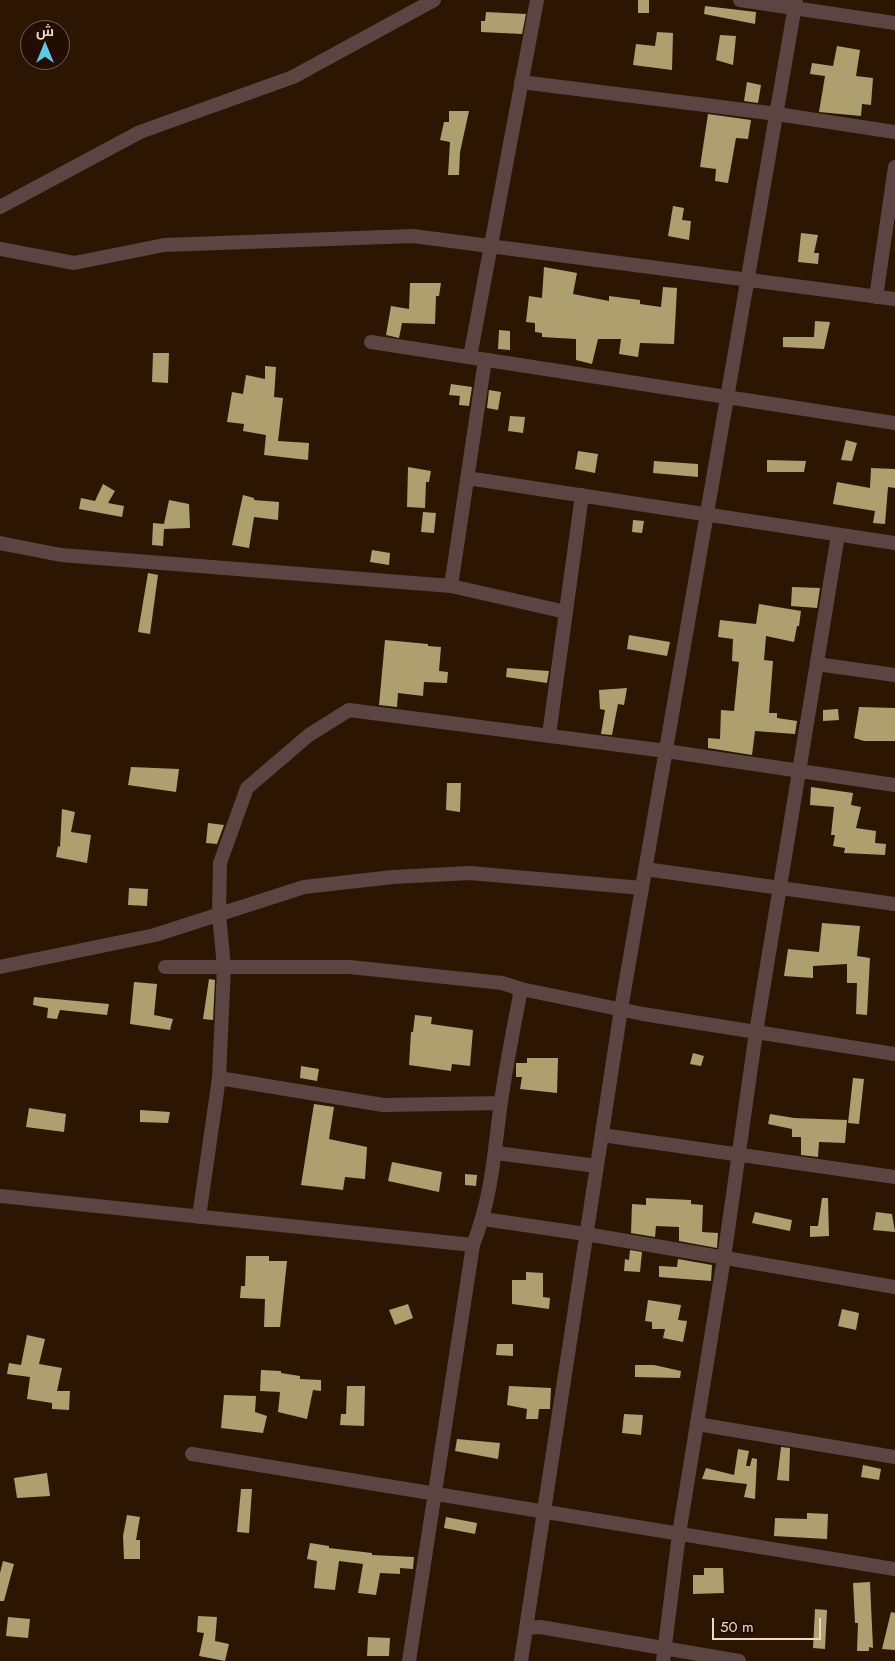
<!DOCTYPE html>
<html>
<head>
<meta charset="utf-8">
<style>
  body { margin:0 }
  #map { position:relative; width:895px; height:1661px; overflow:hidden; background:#2c1602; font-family:Jost,Cairo,sans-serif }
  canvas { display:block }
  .north { position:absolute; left:20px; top:20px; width:50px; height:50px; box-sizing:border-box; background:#220d00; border:1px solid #725f52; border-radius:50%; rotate:0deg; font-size:14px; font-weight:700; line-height:20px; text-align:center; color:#e9dace }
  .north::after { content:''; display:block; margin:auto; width:18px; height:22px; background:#5dc7e8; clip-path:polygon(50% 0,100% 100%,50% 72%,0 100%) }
  .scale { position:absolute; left:712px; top:1618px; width:109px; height:22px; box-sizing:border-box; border:2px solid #e9dace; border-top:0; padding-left:6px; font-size:15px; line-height:18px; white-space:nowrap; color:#e9dace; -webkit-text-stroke:4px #220d00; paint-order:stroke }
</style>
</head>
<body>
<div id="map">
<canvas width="895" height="1661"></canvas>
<div class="north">ش</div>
<div class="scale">50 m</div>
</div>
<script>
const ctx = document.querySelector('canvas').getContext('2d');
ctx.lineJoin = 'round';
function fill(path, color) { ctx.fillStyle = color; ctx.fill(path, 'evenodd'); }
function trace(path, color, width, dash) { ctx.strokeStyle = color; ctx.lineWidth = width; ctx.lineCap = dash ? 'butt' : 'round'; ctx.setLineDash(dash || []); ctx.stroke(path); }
const building = new Path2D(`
  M638,0H649V13H638Z
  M705,6L756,12L755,24L704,14Z
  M486,12L526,14L522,34L481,32V21H485Z
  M657,32L673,33L672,70L633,65L636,44L655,46Z
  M720,35L736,36L733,65L716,60Z
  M837,46L860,50L856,76L873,78L871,105L862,104L861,116L819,112L825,76L810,74L812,63L833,66Z
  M747,82L761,85L758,103L744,101Z
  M449,111H469L460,152L459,175H448L450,142L440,140L444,122H449Z
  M708,114L751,120L748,139L736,138L728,183L715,181L716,169L700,167Z
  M673,206L684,208L682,220L691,221L689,240L668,236Z
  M801,233L818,235L814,253H819L818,264L798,262Z
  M544,267L577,273L573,294L609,301V296L640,300V304L661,307L663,287L677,288L674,344L640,343L638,357L619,354L621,339H598L592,364L576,360V339L542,337V333L535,332V323L526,322L529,296L542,298Z
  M410,283H441L439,296H436L435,324L402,323L399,338L386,335L391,306L409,309Z
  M815,321L830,322L824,349L783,347V337H814Z
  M499,330L510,331V350L498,349Z
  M153,353H169L168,383L152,382Z
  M265,366L276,367L274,397L283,398L278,441L309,443L308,460L264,455L266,435L243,431L244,424L227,422L232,392L243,394L246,375L265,379Z
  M451,384L472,387L469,406L459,405L460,396L449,395Z
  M489,390L501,392L498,410L487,408Z
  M510,416L525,417L523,433L508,431Z
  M846,440L857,443L852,461L841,460Z
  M578,451L598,454L595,473L575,469Z
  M767,460L806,461L804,472H767Z
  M654,461L698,464V477L653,473Z
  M408,467L431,471L429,482H426L425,508L407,507Z
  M871,468L895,469V488L888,487L885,524L873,523L875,511L833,504L837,482L870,488Z
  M103,484L115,491L108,503L124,506L122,517L79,509L81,498L95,501Z
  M243,495L254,498V500L279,502L278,520L254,517L249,548L232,545Z
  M169,500L189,504L190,528L164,529L163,546L152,545L153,523L164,524Z
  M423,512L436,513L434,533L421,532Z
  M633,520L644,521L642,533L632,532Z
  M372,550L390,553L389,565L370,562Z
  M148,573L158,575L150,634L138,632Z
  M792,587L820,588L817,608L791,606Z
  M759,604L801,611L799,626H797L794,642L766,636L764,660L773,661L769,713H777V718L797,721L795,734L755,731L752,755L708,748V738L720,739L721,710L734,711L739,662L732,661L733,639L718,637L720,620L756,624Z
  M629,635L670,642L667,656L627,649Z
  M385,640L428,644V646L441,647L439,671L448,672L447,683L424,682L423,696L398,693L397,707L379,705Z
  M507,668L549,671L547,683L506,677Z
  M627,688L624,705L618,704L612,735L601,734L605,710L600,709L599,690Z
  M859,707L895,708V741H864L854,738Z
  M838,709L839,720L823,721V710Z
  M131,767L179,769L176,792L128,785Z
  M447,783H461L460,812L446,810Z
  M811,787L853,793L851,805L861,807L856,828L876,831L875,843L886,844L885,855L844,853L845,848L833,846L835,835H831L834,807L810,805Z
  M62,809L75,812L71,832L91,835L87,863L56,857L58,846L60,847Z
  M208,823L224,825L217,844L206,843Z
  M129,888L148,889L147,906L128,905Z
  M822,923L860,926L857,956L870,958L867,1015L856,1014L857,983H847V964L813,966V978L784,976L788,949L819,952Z
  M209,979L215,980L213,1020L203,1019Z
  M134,982L157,984L154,1015L173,1019L170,1030L130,1024Z
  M34,997L109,1004L107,1015L60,1010L57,1019L47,1018L48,1008L33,1005Z
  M415,1015L432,1017L431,1024L473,1030L470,1066L452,1064L451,1071L409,1065L411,1032H413Z
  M693,1053L704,1056L701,1066L690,1064Z
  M527,1058H558L557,1093L520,1089L522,1077H516V1063H527Z
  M301,1066L319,1069L317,1081L300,1078Z
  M853,1078L864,1079L859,1124L848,1123Z
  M314,1104L334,1107L329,1139L367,1147L365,1179L345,1177L343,1190L301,1185Z
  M29,1108L66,1114L64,1132L26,1127Z
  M140,1110L170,1112L168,1123L140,1122Z
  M770,1114L794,1118L847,1120L845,1143L819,1142L818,1157L801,1155V1137H792V1129L768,1124Z
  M392,1162L442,1172L439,1192L388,1181Z
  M465,1174L477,1175L476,1186L465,1185Z
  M646,1198L691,1200V1204L703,1205L702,1232L718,1233L717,1248L679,1241V1227L656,1226L655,1237L631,1233L632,1204L646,1205Z
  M822,1198H828L829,1236L810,1237V1226H818Z
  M755,1212L792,1220L790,1231L752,1223Z
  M876,1212L892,1214L895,1232L873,1230Z
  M630,1250L642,1252L640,1272L624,1271L625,1259L629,1260Z
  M246,1256H269V1261H287L280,1327H264L265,1299L240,1298L241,1286H245Z
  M678,1259L712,1265L711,1281L659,1277V1266L677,1267Z
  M526,1272L543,1273V1297L550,1298L549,1309L512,1304V1280H526Z
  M648,1300L681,1305L678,1320L687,1321L683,1342L663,1338L665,1329H652V1322L645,1321Z
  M408,1304L413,1318L395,1325L389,1310Z
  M842,1309L859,1313L856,1330L838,1326Z
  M27,1335L45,1339L39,1364L62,1368L57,1391H70L69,1410L52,1409V1403L27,1399L30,1377L7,1374L9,1363L21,1365Z
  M497,1344H513V1356L496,1355Z
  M635,1365H654L681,1371L680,1378L635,1377Z
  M261,1370L281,1371V1373L300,1376V1379L321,1380V1391L313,1390L307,1419L278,1412L280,1392L260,1391Z
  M347,1386H365L364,1426L340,1425L341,1414H346Z
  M509,1386L551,1388L550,1409H539L538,1419H526L527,1409L507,1405Z
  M224,1395L256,1396L255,1412L267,1416L263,1433L221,1428Z
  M624,1414L643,1415L641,1435L622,1433Z
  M457,1439L500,1443L498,1459L455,1451Z
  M781,1447L790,1448L789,1481L777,1480Z
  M738,1449L749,1451L746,1466H750L752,1458L757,1459L755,1499L744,1497L747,1484L702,1479L706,1468L734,1475Z
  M863,1465L881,1469L879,1480L861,1477Z
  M47,1473L50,1496L17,1498L14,1478Z
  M241,1489H252L249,1533L237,1532Z
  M807,1513L828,1514L827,1539L774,1536L775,1518L807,1519Z
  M127,1515L140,1517L136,1540H140V1559H124L123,1536Z
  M446,1517L477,1523L475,1534L444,1528Z
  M310,1543L329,1546V1548L372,1553V1555L414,1557L413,1569L400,1568V1574L380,1573L376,1595L358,1593L363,1564L339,1561L335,1590L314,1588L317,1561L307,1559Z
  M3,1561L14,1564L4,1601H0V1573Z
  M704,1568H723L724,1593L693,1594V1575H704Z
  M870,1582L873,1648L869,1647V1651H857L858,1623H855L853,1583Z
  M815,1609L827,1610L825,1649L813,1648Z
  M891,1612L895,1613V1650L882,1649Z
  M198,1616L217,1617L215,1641L229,1644L225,1661L199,1656L204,1633L197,1632Z
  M8,1617L30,1619L28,1638L6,1636Z
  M368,1637L390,1638L389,1656H367Z`);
const street = new Path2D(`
  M740,0L895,23
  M521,82L777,114L895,132
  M0,207L140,132L293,77L434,0
  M0,249L74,263L164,245L413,236L895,299
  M876,297L895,167
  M371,342L895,423
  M470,357L537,0
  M467,478L895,543
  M0,543L61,555L451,586L566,612
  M451,586L485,360
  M817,664L895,675
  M549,735L582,495
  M645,869L895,904
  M0,967L155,935L304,887L393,877L470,873L642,888
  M165,967H350L502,983L521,989L643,1014L895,1054
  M219,1078L383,1105L501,1103
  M602,1135L895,1177
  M496,1153L597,1166
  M0,1196L473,1245
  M199,1217L219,1078L224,967L219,915L220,863L247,788L309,735L349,710L666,751L895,785
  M483,1219L586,1234L895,1287
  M697,1424L895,1457
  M192,1454L895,1569
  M526,1628L540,1627L739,1661
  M409,1661L473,1245C492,1197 494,1153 501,1102C506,1065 514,1027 521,989
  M521,1661L621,1009L796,0
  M663,1661L679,1534L724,1258L756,1032L838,535`);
fill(building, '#ae9f6f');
trace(street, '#5b4542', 14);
</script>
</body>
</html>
